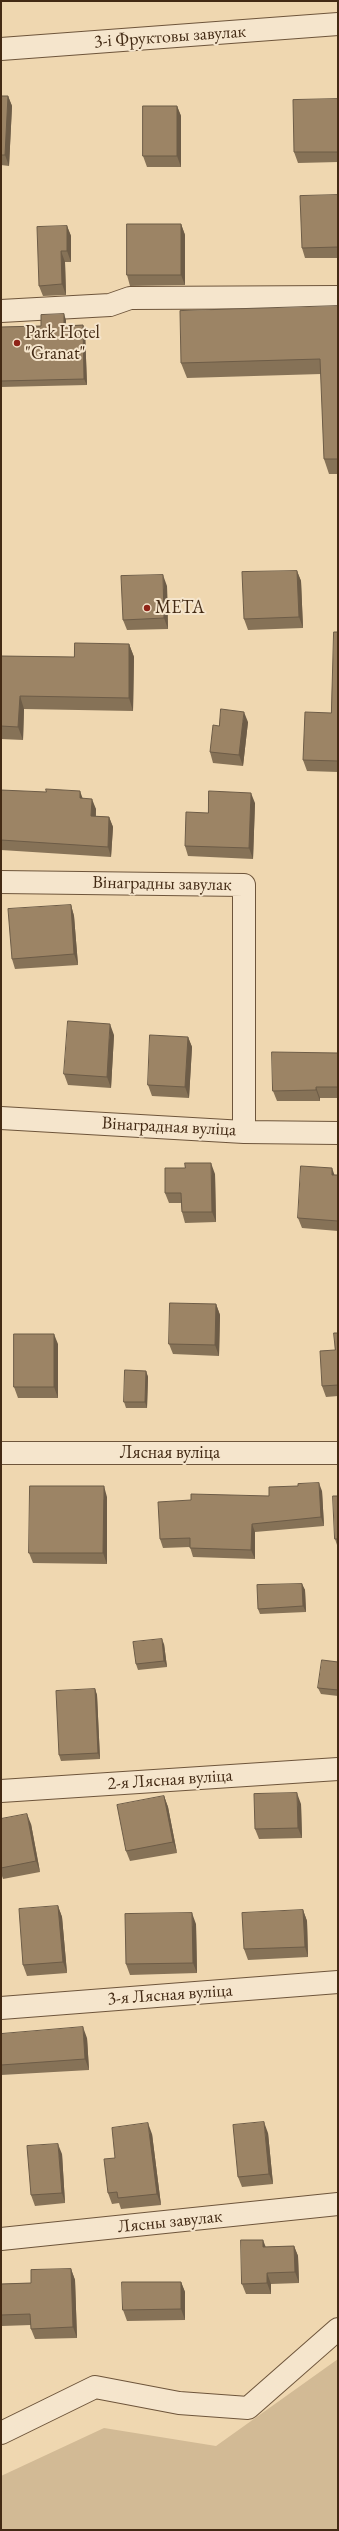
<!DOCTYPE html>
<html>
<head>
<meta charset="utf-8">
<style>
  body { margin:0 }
  #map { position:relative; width:339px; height:2531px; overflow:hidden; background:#efd7b0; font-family:"EB Garamond",serif }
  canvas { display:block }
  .frame { position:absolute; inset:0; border:2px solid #432a14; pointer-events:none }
</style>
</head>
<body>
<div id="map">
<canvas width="339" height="2531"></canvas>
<div class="frame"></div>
</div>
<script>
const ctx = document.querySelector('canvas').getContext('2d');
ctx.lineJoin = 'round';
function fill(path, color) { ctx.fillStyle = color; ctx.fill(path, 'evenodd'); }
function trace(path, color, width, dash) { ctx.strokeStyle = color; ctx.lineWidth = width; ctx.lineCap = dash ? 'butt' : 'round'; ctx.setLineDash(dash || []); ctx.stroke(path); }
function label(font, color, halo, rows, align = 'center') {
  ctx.font = font + ' "EB Garamond",serif'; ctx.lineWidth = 4; ctx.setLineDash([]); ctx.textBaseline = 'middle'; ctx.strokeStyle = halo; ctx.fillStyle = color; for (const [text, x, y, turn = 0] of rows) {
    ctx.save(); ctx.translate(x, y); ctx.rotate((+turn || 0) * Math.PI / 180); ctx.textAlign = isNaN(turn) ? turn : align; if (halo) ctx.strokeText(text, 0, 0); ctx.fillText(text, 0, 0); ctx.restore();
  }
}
const green = new Path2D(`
  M338,2359V2530H1V2476L104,2428L216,2446Z`);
const minor = new Path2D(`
  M1,49L338,24
  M1,311L110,305L130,298L338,297
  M1,882L244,885V1132
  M1,1118L244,1132L338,1133
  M1,1453H338
  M1,1791L338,1769
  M1,2008L338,1982
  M1,2239L338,2204
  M1,2433L95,2387L179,2403L248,2408L338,2329`);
const wall = new Path2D(`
  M1,96H8L12,106L9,166L1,165Z
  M338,99V162L298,163L294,152Z
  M177,106L181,116V167H147L143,156Z
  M338,195V258H305L302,248Z
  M181,224L185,235V285L130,286L127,275Z
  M67,226L71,236V262H65L66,295L43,296L39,286Z
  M338,306V474H329L324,459L321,374L187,378L181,363Z
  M66,320V325H83L85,331L87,385L1,387V327L41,326Z
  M297,571L301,581L303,628L248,630L244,619Z
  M167,586L168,629L127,630L123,620Z
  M338,632V772L307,771L303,760L331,713Z
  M129,644L134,657L133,711L24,709L23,740L1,739V656L74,657Z
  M248,722L243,766L213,763L210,752L219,726Z
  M1,790L83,798L96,809V816L109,817L113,827L111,857L1,850Z
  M255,803L253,859L188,856L185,846L208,813Z
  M71,905L74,916L78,965L15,969L12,959Z
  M114,1035L111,1088L68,1085L64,1074Z
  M188,1037L192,1047L189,1098L152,1096L148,1085Z
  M338,1053V1098H320V1101H277L273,1091Z
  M215,1174L216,1222L185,1223L182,1212L181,1203H169L165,1193Z
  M334,1175H338V1231L302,1228L298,1218Z
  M216,1304L220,1315L219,1356L173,1354L169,1344Z
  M338,1333V1396L326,1397L322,1386L335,1350Z
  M58,1344V1398H18L14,1387Z
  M146,1371L148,1377L147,1408H126L124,1402Z
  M322,1491L324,1526L255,1532V1559L193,1557L190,1547L163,1548L160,1539L269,1496Z
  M338,1496V1548L335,1539Z
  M107,1497V1564L33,1563L29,1553Z
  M302,1584L305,1590L306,1612L260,1614L258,1609Z
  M164,1644L167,1667L138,1670L136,1664Z
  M338,1662V1696L321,1694L318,1688Z
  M95,1689L97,1695L100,1759L61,1761L59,1755Z
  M164,1796L168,1807L177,1853L130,1861L126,1851Z
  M301,1804L302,1838L259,1839L255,1829Z
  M1,1819L31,1824L40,1872L3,1879L1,1873Z
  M58,1906L62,1917L67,1973L27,1976L23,1965Z
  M303,1910L307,1921L308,1957L248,1960L244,1949Z
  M196,1924L197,1973L130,1975L126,1964Z
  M1,2034L87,2038L89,2070L1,2075Z
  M268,2133L273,2184L242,2187L238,2177Z
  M152,2134L161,2205L121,2209L119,2203L112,2204L108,2193L115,2158Z
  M62,2154L65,2203L35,2206L31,2195Z
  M294,2246L298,2256L299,2283L271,2284V2294H246L242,2284L265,2247Z
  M71,2269L75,2280L77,2338L35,2339L31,2329V2325L2,2326L1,2324V2284L31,2283Z
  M181,2282L185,2292V2320L127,2321L123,2310Z`);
const shadedWall = new Path2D(`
  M8,96L12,106L9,166L5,155Z
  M177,106L181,116V167L177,156Z
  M181,224L185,235V285L181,275Z
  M67,226L71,236V262L67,251Z
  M61,251L65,262L66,295L62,284Z
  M64,314L66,320V331L64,326Z
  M83,325L85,331L87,385L84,379Z
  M297,571L301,581L303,628L299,617Z
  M163,575L167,586L168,629L164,618Z
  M129,644L134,657L133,711L129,698Z
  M20,696L24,709L23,740L18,727Z
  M244,712L248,722L243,766L239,755Z
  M80,791L84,802L80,798Z
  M251,793L255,803L253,859L249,848Z
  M92,799L96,809L95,827L91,816Z
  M109,817L113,827L111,857L108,847Z
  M71,905L74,916L78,965L74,954Z
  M110,1024L114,1035L111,1088L107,1077Z
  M188,1037L192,1047L189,1098L185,1087Z
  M316,1087L320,1098V1101L316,1090Z
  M211,1163L215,1174L216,1222L212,1212Z
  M332,1168L336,1179L332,1175Z
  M216,1304L220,1315L219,1356L215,1345Z
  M54,1334L58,1344V1398L54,1387Z
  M146,1371L148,1377L147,1408L145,1402Z
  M319,1483L322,1491L324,1526L321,1517Z
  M104,1486L107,1497V1564L103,1553Z
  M252,1524L255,1532V1559L251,1550Z
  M302,1584L305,1590L306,1612L303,1606Z
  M162,1639L164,1644L167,1667L164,1661Z
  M95,1689L97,1695L100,1759L98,1753Z
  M297,1793L301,1804L302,1838L298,1828Z
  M164,1796L168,1807L177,1853L173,1842Z
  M27,1814L31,1824L40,1872L36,1861Z
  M58,1906L62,1917L67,1973L63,1962Z
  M303,1910L307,1921L308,1957L305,1947Z
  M192,1913L196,1924L197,1973L193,1963Z
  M83,2027L87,2038L89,2070L85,2059Z
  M264,2122L268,2133L273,2184L269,2174Z
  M148,2123L152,2134L161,2205L157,2194Z
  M58,2144L62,2154L65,2203L62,2193Z
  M263,2240L267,2250L263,2247Z
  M294,2246L298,2256L299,2283L295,2272Z
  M71,2269L75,2280L77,2338L73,2327Z
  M267,2273L271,2284V2294L267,2283Z
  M181,2282L185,2292V2320L181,2309Z`);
const building = new Path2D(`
  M1,96H8L5,155H1Z
  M338,99V152H294L293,100Z
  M143,106H177V156H143Z
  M338,195V247L302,248L300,196Z
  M127,224H181V275H127Z
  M67,226V251H61L62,284L39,286L37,227Z
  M338,306V459H324L320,359L181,363L180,311Z
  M64,314V326L83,325L84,379L1,381V327L41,326V315Z
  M297,571L299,617L244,619L242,572Z
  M163,575L164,618L123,620L121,576Z
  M334,632H338V761L303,760L305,712L331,713Z
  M75,643L129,644V698L20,696L18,727L1,726V656L74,657Z
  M221,709L244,712L239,755L210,752L213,725L219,726Z
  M46,789L80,791V798L92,799L91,816L109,817L108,847L1,840V790L46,792Z
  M209,791L251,793L249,848L185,846L186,812L208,813Z
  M71,905L74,954L12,959L8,909Z
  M68,1021L110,1024L107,1077L64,1074Z
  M150,1035L188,1037L185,1087L148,1085Z
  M272,1052L338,1053V1087H316V1090L273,1091Z
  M185,1163H211L212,1212H182L181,1193H165V1168H185Z
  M301,1166L332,1168V1175H338V1221L298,1218Z
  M170,1303L216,1304L215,1345L169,1344Z
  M334,1333H338V1385L322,1386L320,1351L335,1350Z
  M14,1334H54V1387H14Z
  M125,1370L146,1371L145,1402H124Z
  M319,1483L321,1517L252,1524L251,1550L190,1548V1538L160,1539L158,1502L191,1500V1494L269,1496V1487L298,1486V1484Z
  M30,1486H104L103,1553H29Z
  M333,1496H338V1539H335Z
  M302,1584L303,1606L258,1609L257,1585Z
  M162,1639L164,1661L136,1664L133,1642Z
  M322,1660L338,1662V1690L318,1688Z
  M95,1689L98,1753L59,1755L56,1691Z
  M297,1793L298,1828L255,1829L254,1794Z
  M164,1796L173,1842L126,1851L117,1805Z
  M27,1814L36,1861L1,1868V1819Z
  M58,1906L63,1962L23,1965L19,1909Z
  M303,1910L305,1947L244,1949L242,1913Z
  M192,1913L193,1963L126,1964L125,1914Z
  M83,2027L85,2059L1,2065V2034Z
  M264,2122L269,2174L238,2177L233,2125Z
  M148,2123L157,2194L118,2198L117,2192L108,2193L104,2159L115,2158L112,2128Z
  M58,2144L62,2193L31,2195L27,2146Z
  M241,2240H263V2247L294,2246L295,2272L267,2273V2283L242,2284Z
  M71,2269L73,2327L31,2329L30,2314L1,2315V2284L31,2283V2270Z
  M122,2282H181V2309L123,2310Z`);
const markers = [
  [17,343,4,"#8f2418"],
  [147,608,4,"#8f2418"]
];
const streetNames = [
  ["3-і Фруктовы завулак",170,37,-4],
  ["Вінаградны завулак",162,884,1],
  ["Вінаградная вуліца",169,1127,3],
  ["Лясная вуліца",170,1453],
  ["2-я Лясная вуліца",170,1780,-4],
  ["3-я Лясная вуліца",170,1995,-4],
  ["Лясны завулак",170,2222,-6]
];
const poiNames = [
  ["Park Hotel",25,333],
  ["\"Granat\"",25,354],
  ["МЕТА",155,608]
];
fill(green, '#d2ba95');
trace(minor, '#6e553b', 24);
trace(minor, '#f5e5cc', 22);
fill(wall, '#867257');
fill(shadedWall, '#6d5c47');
fill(building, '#9c8465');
trace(building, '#6d5c47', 1);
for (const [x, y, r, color] of markers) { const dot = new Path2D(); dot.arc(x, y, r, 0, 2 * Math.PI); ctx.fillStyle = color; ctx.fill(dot); trace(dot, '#f5e5cc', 1.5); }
label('18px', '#432a14', '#f5e5cc', streetNames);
label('18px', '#432a14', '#f5e5cc', poiNames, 'left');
</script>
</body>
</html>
